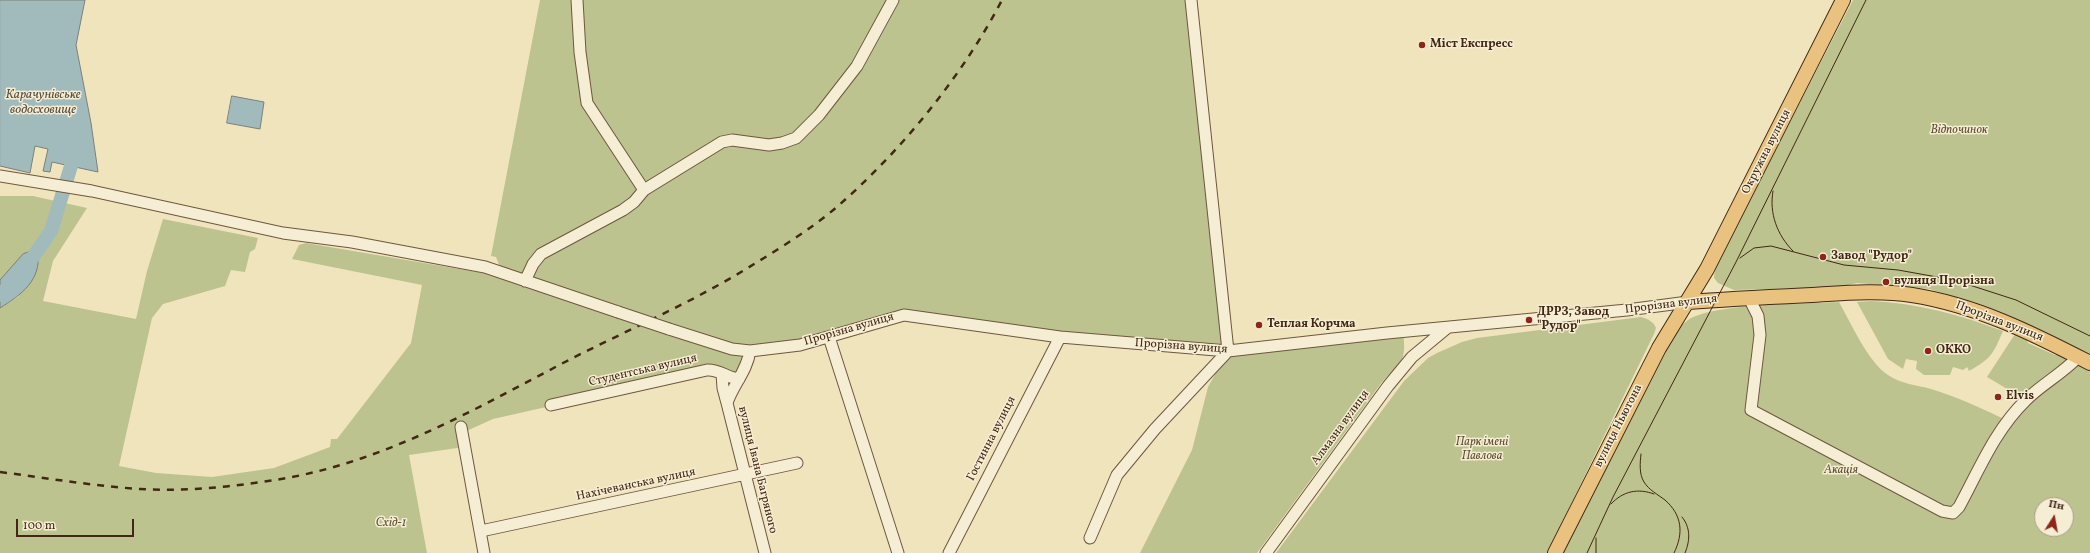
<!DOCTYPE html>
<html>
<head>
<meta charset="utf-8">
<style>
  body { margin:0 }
  #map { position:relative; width:2090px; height:553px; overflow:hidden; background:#f0e4bd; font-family:Vollkorn,serif }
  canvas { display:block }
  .north { position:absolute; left:2034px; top:497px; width:40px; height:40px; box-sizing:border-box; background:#f5edd4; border:1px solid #ad9e87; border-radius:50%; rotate:11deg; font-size:11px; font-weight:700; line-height:16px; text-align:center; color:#422814 }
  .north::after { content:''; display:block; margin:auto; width:14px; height:18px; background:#8f2418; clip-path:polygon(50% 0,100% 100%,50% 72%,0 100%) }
  .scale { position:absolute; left:16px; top:519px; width:118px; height:18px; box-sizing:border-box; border:2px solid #422814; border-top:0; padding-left:5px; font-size:12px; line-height:14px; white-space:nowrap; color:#422814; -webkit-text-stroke:3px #f5edd4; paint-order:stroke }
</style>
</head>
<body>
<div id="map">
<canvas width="2090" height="553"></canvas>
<div class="north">Пн</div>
<div class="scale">100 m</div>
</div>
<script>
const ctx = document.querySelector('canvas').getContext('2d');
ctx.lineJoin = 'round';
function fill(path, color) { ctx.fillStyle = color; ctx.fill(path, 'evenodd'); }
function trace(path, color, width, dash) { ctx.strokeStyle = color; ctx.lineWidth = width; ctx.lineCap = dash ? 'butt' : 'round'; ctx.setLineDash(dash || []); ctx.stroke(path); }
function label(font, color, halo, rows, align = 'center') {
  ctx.font = font + ' Vollkorn,serif'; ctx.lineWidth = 3; ctx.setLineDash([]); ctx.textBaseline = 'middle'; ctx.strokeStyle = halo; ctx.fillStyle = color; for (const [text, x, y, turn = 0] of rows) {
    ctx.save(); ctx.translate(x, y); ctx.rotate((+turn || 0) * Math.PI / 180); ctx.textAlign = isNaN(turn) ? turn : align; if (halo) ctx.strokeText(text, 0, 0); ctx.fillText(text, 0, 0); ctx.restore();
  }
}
const green = new Path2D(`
  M540,0H1191L1228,351L1403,332C1407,363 1401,361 1382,382L1257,553H1140L1192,450L1208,387L1228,351L904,315L829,337L750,351L739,379L715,369L493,419L462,433L464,447L409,455L427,553H0V308L19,296L0,280V196H33L87,208L53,261L43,301L136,319L147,271L163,219L258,238L255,249L250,252L245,272L231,270L225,286L163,304L152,318L119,466L156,473L212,477L274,468L330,447L331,439H337L411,343L422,285L292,259L299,245L306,243L483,273L615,317L629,310L501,270L496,257L491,256Z
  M1853,0H2090V356L2009,316L1930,289L1857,283L1839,287L1734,290L1718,283L1714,278L1715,267Z
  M1871,301C1918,303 1960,315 2003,331C1993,354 1992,358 1969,371L1967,367L1963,370L1953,367L1950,375H1924L1916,369L1917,361L1906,359L1903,369L1888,359L1857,302Z
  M1839,302C1851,323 1868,362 1888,375C1901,384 1917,385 1931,389C1958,397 1983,409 2008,421L2026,400L1987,377L2017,331L2025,335L2028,343L2055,355L2069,352L2090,363V553H1561L1659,358C1667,345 1675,329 1688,320C1713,303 1805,304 1839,302ZM2042,505H2066V529H2042Z
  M1641,317C1648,319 1653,321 1656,328L1654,334L1547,553H1276L1404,381L1428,358L1437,353L1462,342L1477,338Z`);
const water = new Path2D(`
  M0,0H85L76,45L91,123L98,172L52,162L50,172L43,171L48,149L35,146L30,173L0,166Z
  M232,96L264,102L260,129L227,123Z
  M35,250L38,252C41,281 22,294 0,308V280L23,254Z`);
const river = new Path2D(`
  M0,295L19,277L51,231L71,166`);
const minor = new Path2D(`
  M577,0L580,52L587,103L644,190
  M0,176L92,191L283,233L352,242L485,267L618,312
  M525,281L533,264L541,254L623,210L634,202L644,190L722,142L732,140L769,145L782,143L796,138L819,115L857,66L893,0
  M1749,298L1758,316L1760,335L1751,410L1942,511L1953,513L1959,507C1979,470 1995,430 2026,400C2042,384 2062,374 2078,357
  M669,329L732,349L750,351L800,345L904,315L1060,337L1228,351L1387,333L1627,310L1688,302
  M829,337L898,553
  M750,351C747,371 733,385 727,403L765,553
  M722,374L723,388L727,403
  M551,405L707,370C719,369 727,378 739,379
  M461,427L484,553
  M481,531L797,463
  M1090,538L1117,475L1155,429L1228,351L1191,0
  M949,553L1060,337
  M1266,553L1388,386L1412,357L1447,328`);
const major = new Path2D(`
  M1688,302C1729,299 1771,297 1812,295C1845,293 1879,290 1912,295C1976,305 2034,334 2090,363
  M1555,553L1659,348L1707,269L1843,0`);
const tram = new Path2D(`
  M1773,191C1769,213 1777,235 1793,251
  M1740,258L1754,248L1771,246L1844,265L1898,270L1954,280L2016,300L2090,336
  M1641,454C1640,463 1639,474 1644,482C1649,490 1657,494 1665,500C1682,515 1684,533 1674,553
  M1611,504C1623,491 1638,488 1654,494
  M1682,517C1691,528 1690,541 1685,553
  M1596,538V553
  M1587,553L1613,497L1736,262L1866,0`);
const rail = new Path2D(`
  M0,472C47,478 93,486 140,489C188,492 239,486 287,478C386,460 474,410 563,363C623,332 687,305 746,269C777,250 810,230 838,206C902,150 963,75 1002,0`);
const minorBridge = new Path2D(`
  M618,312L669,329`);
const markers = [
  [1422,45,4,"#8f2418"],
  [1823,257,4,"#8f2418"],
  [1886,282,4,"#8f2418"],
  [1529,320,4,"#8f2418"],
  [1259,325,4,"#8f2418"],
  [1928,351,4,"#8f2418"],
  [1998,397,4,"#8f2418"]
];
const poiNames = [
  ["Міст Експресс",1430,45],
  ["Завод \"Рудор\"",1831,257],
  ["вулиця Прорізна",1894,282],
  ["ДРРЗ, Завод",1537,313],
  ["\"Рудор\"",1537,327],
  ["Теплая Корчма",1267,325],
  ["ОККО",1936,351],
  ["Elvis",2006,397]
];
const parkNames = [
  ["Відпочинок",1959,131],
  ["Парк імені",1482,443],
  ["Павлова",1482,457],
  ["Акація",1841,471],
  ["Схід-1",391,524]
];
const streetNames = [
  ["Окружна вулиця",1767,152,-63],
  ["Прорізна вулиця",1671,305,-7],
  ["Прорізна вулиця",1999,322,21],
  ["Прорізна вулиця",849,330,-16],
  ["Прорізна вулиця",1181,347,4],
  ["Студентська вулиця",643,371,-13],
  ["вулиця Ньютона",1619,426,-63],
  ["Алмазна вулиця",1341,428,-54],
  ["Гостинна вулиця",992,439,-63],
  ["вулиця Івана Багряного",757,470,76],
  ["Нахічеванська вулиця",636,485,-12]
];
const waterNames = [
  ["Карачунівське",43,96],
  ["водосховище",43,111]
];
fill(green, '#bcc38f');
fill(water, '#a1bbbd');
trace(water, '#7b8079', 1);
trace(river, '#a1bbbd', 14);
trace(minor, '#6e573e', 13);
trace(major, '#422814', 16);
trace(minor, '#f5edd4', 11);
trace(major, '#e8c27e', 14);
trace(tram, '#422814', 1);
trace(rail, '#422814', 2.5, [7, 7]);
trace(minorBridge, '#6e573e', 13, []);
trace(minorBridge, '#f5edd4', 11);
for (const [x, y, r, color] of markers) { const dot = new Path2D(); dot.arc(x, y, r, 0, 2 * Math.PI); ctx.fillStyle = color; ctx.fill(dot); trace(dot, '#f5edd4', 1.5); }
label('bold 12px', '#422814', '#f5edd4', poiNames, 'left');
label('italic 12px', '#604f33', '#f5edd4', parkNames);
label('12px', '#422814', '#f5edd4', streetNames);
label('italic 13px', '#5a4d3e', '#f5edd4', waterNames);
</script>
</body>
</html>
